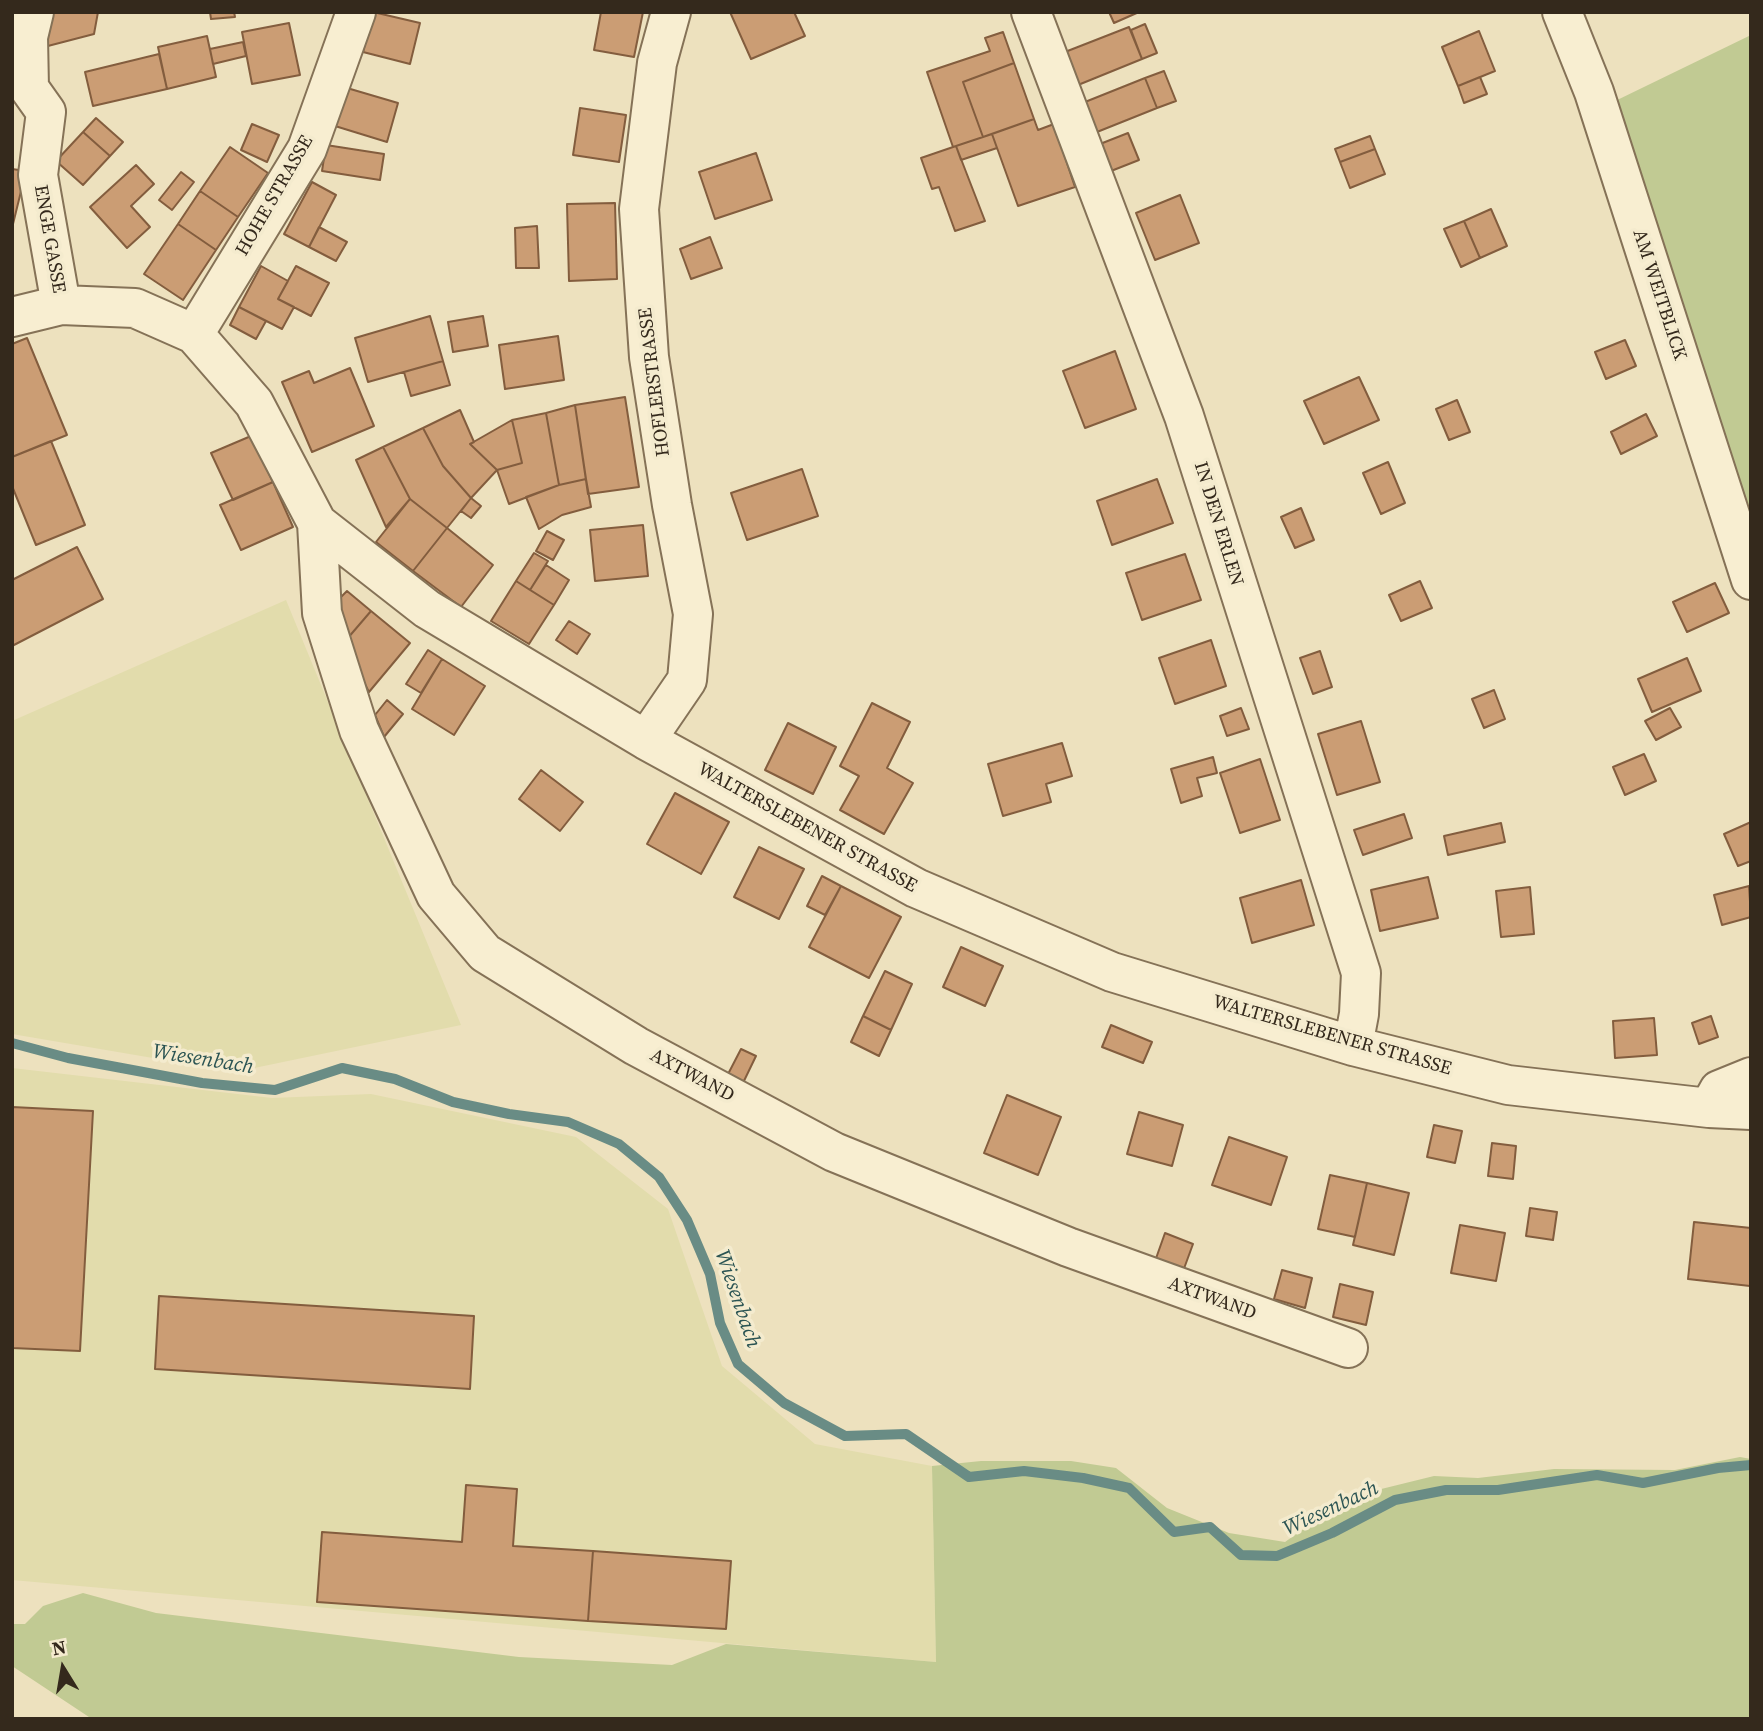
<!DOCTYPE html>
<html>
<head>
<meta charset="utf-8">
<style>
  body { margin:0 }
  #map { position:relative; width:1763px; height:1731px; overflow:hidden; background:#ede1be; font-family:"Source Serif 4",serif }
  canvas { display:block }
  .frame { position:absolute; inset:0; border:14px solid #34291c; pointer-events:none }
  .north { position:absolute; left:28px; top:1633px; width:70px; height:70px; -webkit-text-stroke:5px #f4ebce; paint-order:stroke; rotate:349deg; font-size:19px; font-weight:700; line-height:28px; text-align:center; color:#34291c }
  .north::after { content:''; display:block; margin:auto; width:24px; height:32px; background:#34291c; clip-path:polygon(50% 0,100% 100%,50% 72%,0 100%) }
</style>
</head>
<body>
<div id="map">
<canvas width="1763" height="1731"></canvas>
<div class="frame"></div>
<div class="north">N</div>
</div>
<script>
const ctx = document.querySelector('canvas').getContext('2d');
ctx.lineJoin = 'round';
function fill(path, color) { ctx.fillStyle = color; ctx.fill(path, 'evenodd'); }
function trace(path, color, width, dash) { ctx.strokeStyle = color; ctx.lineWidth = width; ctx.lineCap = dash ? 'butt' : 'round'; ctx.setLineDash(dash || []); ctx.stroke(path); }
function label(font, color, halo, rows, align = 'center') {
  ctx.font = font + ' "Source Serif 4",serif'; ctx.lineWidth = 7; ctx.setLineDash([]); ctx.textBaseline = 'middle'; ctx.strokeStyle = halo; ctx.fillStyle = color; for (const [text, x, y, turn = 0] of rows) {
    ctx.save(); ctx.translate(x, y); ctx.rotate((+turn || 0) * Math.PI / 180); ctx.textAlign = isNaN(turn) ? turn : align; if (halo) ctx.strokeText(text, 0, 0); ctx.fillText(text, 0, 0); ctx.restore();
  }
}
const farmland = new Path2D(`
  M286,600L461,1025L235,1072L12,1034V721Z
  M12,1068L272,1098L371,1094L576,1137L668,1209L722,1366L815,1444L932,1466L936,1662L12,1580Z`);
const green = new Path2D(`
  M1751,35V532L1611,103Z
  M1740,1457L1751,1459V1719H92L12,1666V1624H25L43,1606L83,1593L156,1613L519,1657L672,1665L726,1644L936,1662L932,1466L981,1461H1071L1116,1468L1167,1508L1229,1533L1285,1542L1326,1513L1361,1494L1434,1476L1478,1478L1554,1469L1675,1470Z`);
const stream = new Path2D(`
  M12,1043L68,1058L202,1083L275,1090L342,1068L395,1079L453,1102L509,1114L568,1122L619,1144L659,1177L687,1220L710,1274L720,1323L738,1364L784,1403L845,1436L906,1434L969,1477L1024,1471L1083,1478L1129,1488L1174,1532L1210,1527L1241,1555L1277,1556L1332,1533L1395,1500L1446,1490H1498L1597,1475L1643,1483L1718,1468L1751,1465`);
const building = new Path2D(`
  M50,12H98L94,34L44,47Z
  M210,12H234L235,17L211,19Z
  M373,12L420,23L410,64L363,52Z
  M601,12H643L634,57L594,50Z
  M730,12H794L805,36L751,59Z
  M1109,12H1139L1114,23Z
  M289,23L300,75L252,84L242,32Z
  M1145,24L1157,53L1142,59L1131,30Z
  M1129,27L1142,59L1078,85L1065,52Z
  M1479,31L1495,71L1458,86L1442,47Z
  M1003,32L1014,63L963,82L983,137L953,147L927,72L990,51L985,38Z
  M207,36L216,77L167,89L158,47Z
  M243,42L246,56L213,64L210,49Z
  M159,54L167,89L93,106L85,72Z
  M1014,63L1034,119L983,137L963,82Z
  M1164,71L1176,101L1157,108L1145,78Z
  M1480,77L1487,94L1464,103L1458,86Z
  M1145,78L1157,108L1097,132L1085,102Z
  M347,88L398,103L387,142L335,126Z
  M580,108L626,115L619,162L573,155Z
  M96,118L123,142L110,156L83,132Z
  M1034,119L1038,130L1054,124L1075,187L1018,206L992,134Z
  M252,124L279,135L267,162L241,150Z
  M83,132L110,156L83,185L56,161Z
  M1128,133L1139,160L1111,171L1100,144Z
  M992,134L997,148L961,160L956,146Z
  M1370,136L1375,149L1340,162L1335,149Z
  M326,145L384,154L380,180L322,171Z
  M956,146L985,221L955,231L939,187L932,189L921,158Z
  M230,147L268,173L238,217L200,191Z
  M1375,149L1385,174L1350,188L1340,162Z
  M756,153L772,200L715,219L699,172Z
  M136,165L154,184L131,206L150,227L127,248L90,207Z
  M12,169L26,171L13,224H12Z
  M181,172L194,182L172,210L159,200Z
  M312,182L336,195L309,247L284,234Z
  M200,191L238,217L216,250L178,224Z
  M1180,195L1199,243L1155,260L1136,213Z
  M615,203L617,279L569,281L567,204Z
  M1491,209L1507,246L1480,258L1464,221Z
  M1464,221L1480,258L1461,267L1444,229Z
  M178,224L216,250L183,300L144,274Z
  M537,226L539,268H516L515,228Z
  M319,227L347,242L336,261L309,247Z
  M710,237L722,268L691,279L680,249Z
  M261,266L288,281L278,299L294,307L282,329L239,307Z
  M296,266L329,283L311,316L278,299Z
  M239,307L266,321L256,339L230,325Z
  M430,316L443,361L368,382L355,338Z
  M483,316L488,346L453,352L448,322Z
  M558,336L564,380L505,389L499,345Z
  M27,338L67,435L12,457V344Z
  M1625,340L1636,366L1606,379L1595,352Z
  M1115,351L1136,409L1085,428L1063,371Z
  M443,361L450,385L411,396L404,372Z
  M350,368L374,426L312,452L282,382L309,371L314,383Z
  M1359,377L1379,420L1324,444L1304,401Z
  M625,397L639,487L588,494L575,405Z
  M1457,400L1470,432L1449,440L1436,409Z
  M575,405L586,479L559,485L546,413Z
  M460,410L474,442L470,444L497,470L471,498L443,466L423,428Z
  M546,413L559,485L509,504L497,470L522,463L512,420Z
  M1646,414L1657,436L1621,454L1611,432Z
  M512,420L522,463L497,470L470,444Z
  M423,428L443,466L471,498L447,528L410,499L383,447Z
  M251,436L273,482L233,500L211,453Z
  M51,441L85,525L36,545L12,486V457Z
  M383,447L410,499L386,527L356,460Z
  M1388,462L1405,503L1381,514L1363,473Z
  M802,469L818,516L747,540L731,493Z
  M586,479L591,507L562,515L539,529L526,497L559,485Z
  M1157,479L1173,523L1112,545L1097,501Z
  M273,482L293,527L241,550L220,505Z
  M471,498L481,506L471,518L461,511Z
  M410,499L447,528L413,571L376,542Z
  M1301,508L1314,540L1295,548L1281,517Z
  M643,525L648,576L595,581L590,530Z
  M447,528L493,565L461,607L413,571Z
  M547,531L564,540L553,560L536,551Z
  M77,547L103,599L12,646V580Z
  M534,553L548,561L530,590L516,581Z
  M1185,554L1201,600L1142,620L1126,573Z
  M546,565L569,580L554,605L530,590Z
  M516,581L554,605L529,644L491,621Z
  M1420,581L1432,608L1401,621L1389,595Z
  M1715,583L1729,613L1687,632L1673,602Z
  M347,591L371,611L347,639L333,605Z
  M371,611L410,643L369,692L359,673L347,639Z
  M569,621L590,634L577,654L556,640Z
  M1211,640L1226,686L1175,704L1159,658Z
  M428,650L442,659L421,693L406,684Z
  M1320,651L1332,687L1313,694L1300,658Z
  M1687,658L1701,691L1652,712L1638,679Z
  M442,659L485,686L454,735L412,709Z
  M1494,690L1505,719L1484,728L1472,699Z
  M387,700L403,714L384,737L375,715Z
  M872,703L910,722L887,768L913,783L884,834L840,810L859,776L840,766Z
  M1241,708L1249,729L1227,736L1220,716Z
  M1670,708L1681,727L1656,740L1645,721Z
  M1361,721L1380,782L1337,795L1318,734Z
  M788,723L836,747L813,794L765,770Z
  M1062,743L1072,776L1046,784L1051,802L1003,816L988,764Z
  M1644,754L1656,781L1625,795L1613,767Z
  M1213,757L1217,773L1197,778L1202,796L1181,803L1171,769Z
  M1260,759L1280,820L1240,833L1220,773Z
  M541,770L583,802L560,831L519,799Z
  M675,793L729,822L701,874L647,844Z
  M1404,814L1412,838L1363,855L1354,830Z
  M1751,822V861L1738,866L1724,834Z
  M1501,823L1505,842L1448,855L1444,836Z
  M759,847L804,869L779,919L734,897Z
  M822,876L841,886L825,915L807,906Z
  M1428,877L1438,918L1380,931L1371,890Z
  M1301,880L1314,925L1252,943L1240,898Z
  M841,886L901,917L869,978L809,947Z
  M1749,886L1751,917L1722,925L1714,895Z
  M1530,887L1534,934L1501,937L1496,891Z
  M961,947L1003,966L985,1006L943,987Z
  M885,971L912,984L891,1030L863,1016Z
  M863,1016L891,1030L879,1056L851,1042Z
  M1711,1016L1718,1037L1699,1044L1692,1023Z
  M1654,1018L1657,1055L1615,1058L1613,1021Z
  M1111,1025L1152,1042L1143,1063L1102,1047Z
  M741,1049L756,1056L742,1085L726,1078Z
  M1007,1095L1061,1117L1038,1175L984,1153Z
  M12,1107L93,1111L80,1351L12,1348Z
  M1139,1112L1183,1125L1172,1166L1127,1154Z
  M1434,1125L1462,1131L1455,1163L1427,1157Z
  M1229,1137L1287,1157L1271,1205L1212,1185Z
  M1492,1143L1516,1146L1513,1179L1488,1176Z
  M1330,1175L1367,1183L1355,1237L1318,1229Z
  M1367,1183L1409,1193L1394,1255L1353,1245Z
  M1530,1208L1557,1212L1553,1240L1526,1236Z
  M1694,1222L1751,1228L1750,1286L1688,1279Z
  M1460,1225L1505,1233L1496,1281L1451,1273Z
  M1165,1233L1193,1244L1182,1274L1154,1264Z
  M1282,1270L1312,1278L1305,1308L1274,1299Z
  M1340,1284L1373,1292L1366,1325L1333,1317Z
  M159,1296L474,1316L470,1389L155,1369Z
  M466,1485L517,1489L513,1546L593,1551L588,1621L317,1602L322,1532L462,1542Z
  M593,1551L731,1561L726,1629L588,1621Z`);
const minor = new Path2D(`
  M34,12L28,37L29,88L46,112L38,175L61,305
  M1031,12L1184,416L1361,973L1359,1014L1353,1046
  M1562,12L1594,92L1751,580
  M12,317L61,305L135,308L194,334L254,403L317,523L427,609L646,740L916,888L1112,972L1353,1046L1508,1085L1709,1108L1751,1110
  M194,334L307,149L356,12
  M317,523L322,613L359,730L436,895L485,953L636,1046L834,1152L1068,1247L1348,1348
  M646,740L687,680L693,614L672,505L649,357L639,209L657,63L671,12
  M1709,1108L1719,1090L1751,1077`);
const streetNames = [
  ["HOHE STRASSE",275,196,-60],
  ["ENGE GASSE",49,239,80],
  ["AM WEITBLICK",1659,295,72],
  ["HOFLERSTRASSE",655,382,-97],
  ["IN DEN ERLEN",1218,524,73],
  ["WALTERSLEBENER STRASSE",807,828,29],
  ["WALTERSLEBENER STRASSE",1332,1036,16],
  ["AXTWAND",692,1076,28],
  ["AXTWAND",1212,1299,20]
];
const waterNames = [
  ["Wiesenbach",203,1060,9],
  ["Wiesenbach",737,1299,71],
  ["Wiesenbach",1331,1509,-25]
];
fill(farmland, '#e2dcac');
fill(green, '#c1ca93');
trace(stream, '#698c85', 10);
fill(building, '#cb9d74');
trace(building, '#835d3e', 2);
trace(minor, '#857257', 42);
trace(minor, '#f8eed1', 38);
label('19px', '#34291c', '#f4ebce', streetNames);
label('italic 21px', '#2b5453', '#f4ebce', waterNames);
</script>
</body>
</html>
